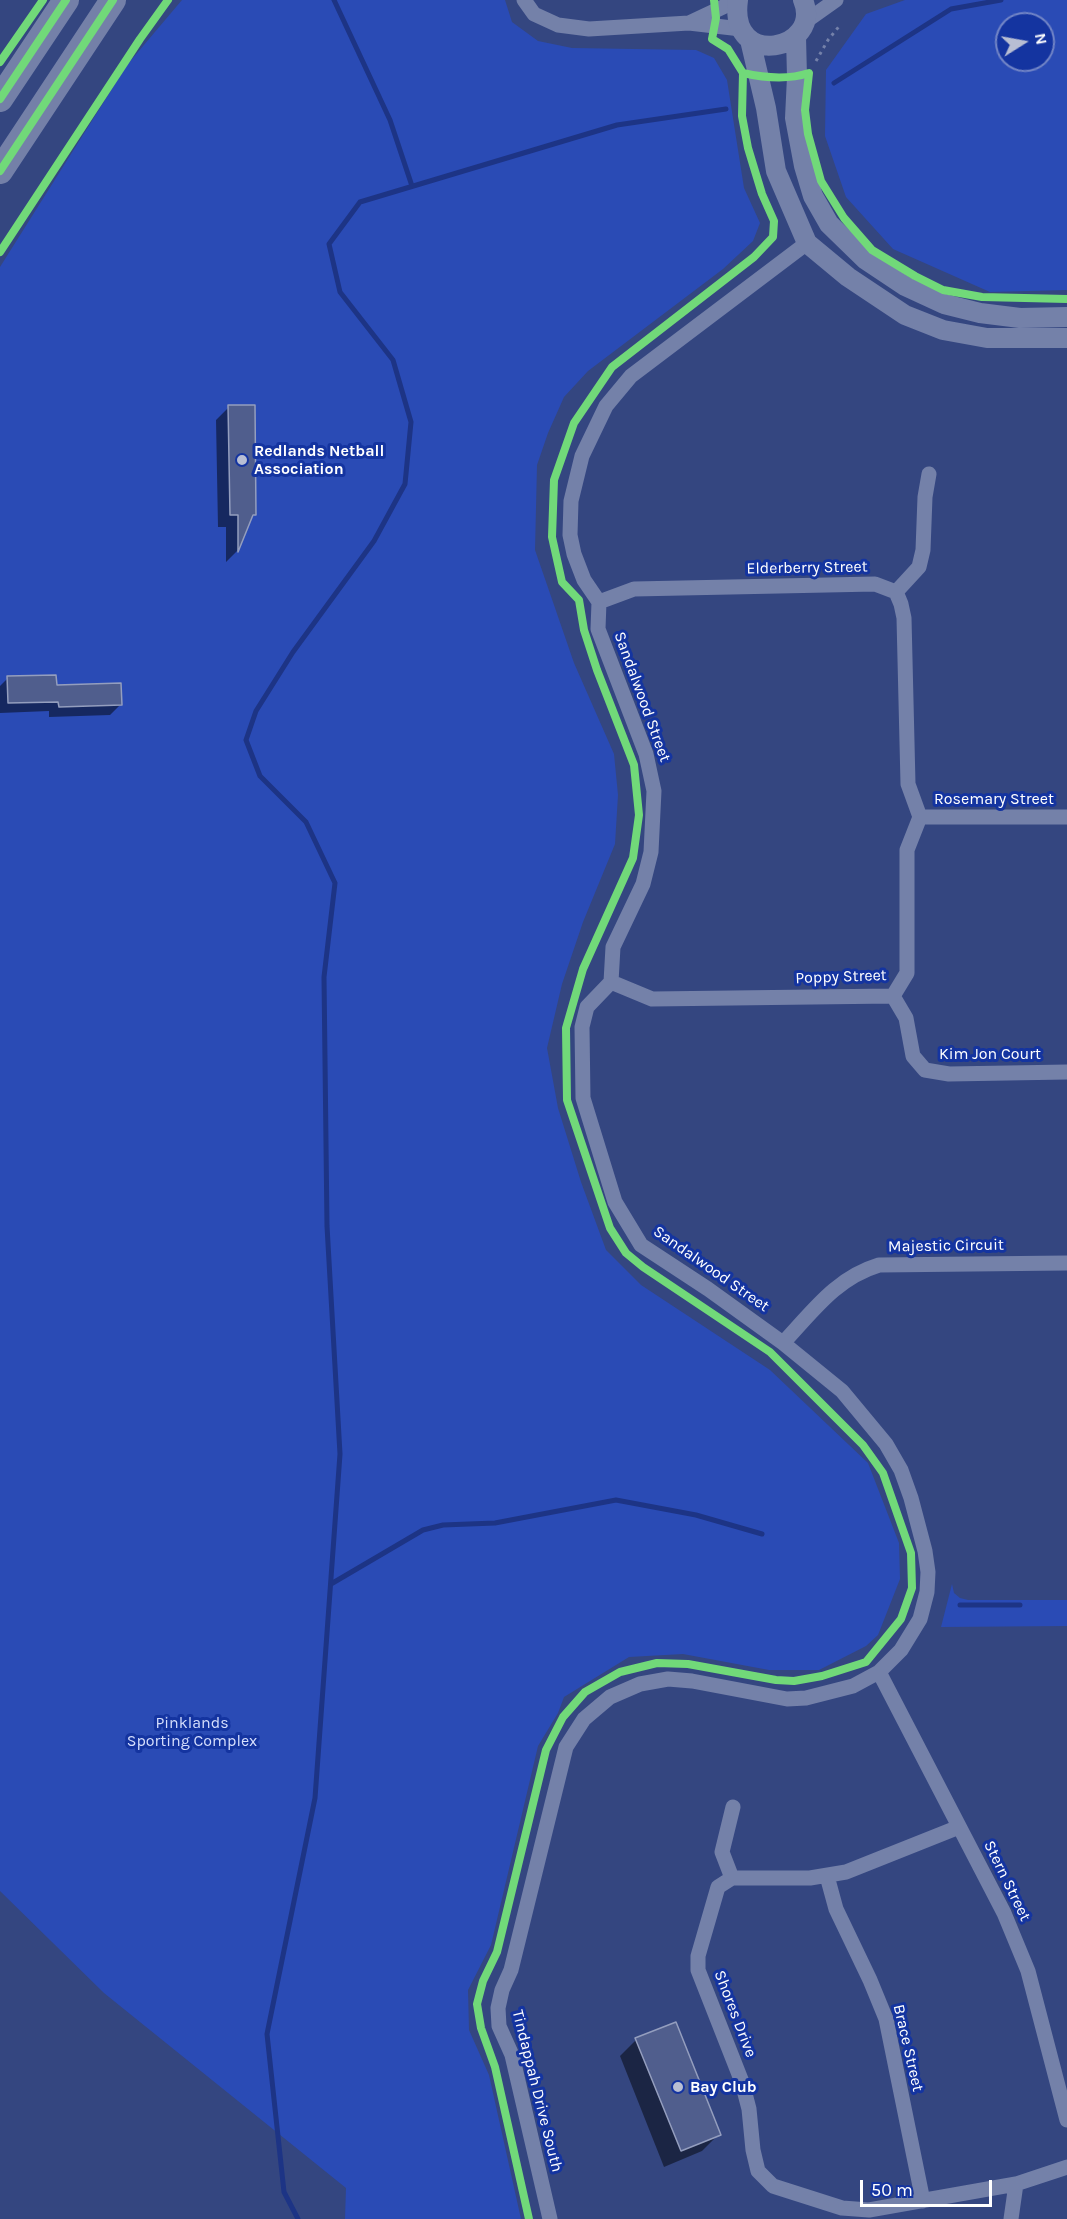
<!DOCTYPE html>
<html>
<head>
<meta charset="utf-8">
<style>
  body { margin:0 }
  #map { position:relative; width:1067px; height:2219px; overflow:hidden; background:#344680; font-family:Karla,sans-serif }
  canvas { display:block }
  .north { position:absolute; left:995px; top:12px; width:60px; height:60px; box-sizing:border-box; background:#1434a0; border:2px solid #7285c6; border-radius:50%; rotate:79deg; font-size:16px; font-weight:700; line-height:24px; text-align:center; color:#fff }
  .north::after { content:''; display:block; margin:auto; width:21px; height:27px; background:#b8bed3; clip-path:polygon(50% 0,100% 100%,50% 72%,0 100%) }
  .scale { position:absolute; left:860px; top:2180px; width:132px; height:27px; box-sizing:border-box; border:3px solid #fff; border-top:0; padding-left:8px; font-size:18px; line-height:21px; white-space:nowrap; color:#fff; -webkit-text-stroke:4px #1434a0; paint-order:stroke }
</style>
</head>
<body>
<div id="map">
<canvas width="1067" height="2219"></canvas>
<div class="north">N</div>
<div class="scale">50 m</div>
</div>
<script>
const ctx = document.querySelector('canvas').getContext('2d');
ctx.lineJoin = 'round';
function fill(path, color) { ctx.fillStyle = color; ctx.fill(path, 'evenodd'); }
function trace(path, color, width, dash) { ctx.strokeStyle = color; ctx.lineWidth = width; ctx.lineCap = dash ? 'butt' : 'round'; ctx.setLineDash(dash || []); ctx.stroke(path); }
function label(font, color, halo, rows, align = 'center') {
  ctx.font = font + ' Karla,sans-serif'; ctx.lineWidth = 6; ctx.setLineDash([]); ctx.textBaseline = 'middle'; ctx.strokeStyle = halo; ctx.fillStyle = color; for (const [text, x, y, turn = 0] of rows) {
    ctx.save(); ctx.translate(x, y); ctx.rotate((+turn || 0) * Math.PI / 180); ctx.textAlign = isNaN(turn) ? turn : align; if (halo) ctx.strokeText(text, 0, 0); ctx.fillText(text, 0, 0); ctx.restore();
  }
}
const green = new Path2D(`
  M182,0H505L512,22L538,41L572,48L696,50L714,58L727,80L744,188L760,223L753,241L723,269L588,371L564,397L548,433L537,465L535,550L574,663L614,754L618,795L615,844L583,922L562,984L547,1048L558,1108L581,1182L606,1250L641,1285L770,1370L868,1463L899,1543L900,1579L878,1635L866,1646L819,1670H769L683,1654L629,1657L564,1697L558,1713L538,1746L491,1945L468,1990L469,2030L489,2075L521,2219H345L346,2188L104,1993L0,1891V267L127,65Z
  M905,0H1067V290L990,292L893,249L846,197L825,136L826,70L866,14ZM1007,24H1043V60H1007Z
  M952,1584L954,1593L960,1598L968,1600H1067V1626L941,1627Z`);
const shadow = new Path2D(`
  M229,407L255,514L250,519L237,551L226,562V527H218L216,420Z
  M8,678L55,686L120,705L110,715L49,717V711L0,713V686Z
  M636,2040L719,2134L702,2151L664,2167L620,2056Z`);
const stream = new Path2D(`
  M334,0L390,120L412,186
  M834,83L951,9L1001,0
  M331,1584L423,1530L443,1525L495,1523L616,1500L696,1515L762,1534
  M960,1605H1020
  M298,2219L284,2192L267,2034L315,1798L340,1454L327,1226L324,977L335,883L306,822L260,776L246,740L256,711L293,652L374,541L405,484L411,422L393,360L340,292L329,244L360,202L617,125L726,109`);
const building = new Path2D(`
  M228,405H255L256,515H253L238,552V515H230Z
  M56,675L57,685L121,683L122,705L59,707L58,702L8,703L7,676Z
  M676,2022L721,2135L681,2151L635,2038Z`);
const path = new Path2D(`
  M816,61L828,40L841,24`);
const minor = new Path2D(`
  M524,0L534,14L558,25L589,29L689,23L741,29
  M805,22L836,0
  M689,23L738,0
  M896,592L919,567L923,550L925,497L929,474
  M599,602L634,589L875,584L896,592L901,604L904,618L908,784L920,817
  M920,817H1067
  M611,982L652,999L893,996L907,973V850L920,817
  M893,996L906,1018L913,1056L925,1070L949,1074L1067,1072
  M783,1343C813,1311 836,1278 879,1265L1067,1263
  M879,1672L1004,1913L1028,1971L1067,2120
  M959,1827L846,1872L810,1878H732L718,1887L698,1956V1970L742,2082L749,2109L753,2150L758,2171L773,2186L842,2208L869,2210L1016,2184L1067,2167
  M827,1876L836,1909L870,1980L886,2019L923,2201
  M732,1878L722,1852L733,1807
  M550,2219L512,2055L499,2026L498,2008L502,1990L511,1970L566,1747L584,1719L610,1697L640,1684L668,1679L692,1681L787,1699L806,1698L853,1686L879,1672L901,1650L920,1619L927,1592L928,1572L925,1551L911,1498L901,1470L886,1444L842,1391L783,1343L708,1289L641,1245L615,1202L583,1098L582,1027L587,1007L611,982L613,947L643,884L651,852L654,791L646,754L598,629L599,602L584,580L574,554L570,535L571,501L582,456L606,406L631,376L807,243
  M1011,2219L1016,2184`);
const tertiary = new Path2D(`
  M738,0C728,71 824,50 803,0
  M796,37L797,77L795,118L804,166L813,196L829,224L866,260L905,286L944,304L980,313L1020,318L1067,317
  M750,40L766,108L776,171L807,243L848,277L905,315L943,330L987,338H1067`);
const trunk = new Path2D(`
  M0,99L66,0
  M0,171L113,0`);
const cycleway = new Path2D(`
  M0,62L43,0
  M743,73C765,78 788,80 809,73L805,110L808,134L821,181L844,218L872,250L915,276L943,290L982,297L1067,299
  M0,99L66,0
  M0,171L113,0
  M0,252L140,39L168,0
  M529,2219L495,2067L481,2028L477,2004L483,1981L497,1952L546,1750L563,1717L585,1692L620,1672L657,1663L688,1664L776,1680L794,1681L822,1676L866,1662L901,1619L912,1588L911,1553L883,1473L863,1445L770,1352L643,1267L626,1253L610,1228L567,1100L566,1028L583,969L633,858L639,815L634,765L597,670L584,630L579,600L562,582L552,537L554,480L574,423L612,367L754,257L773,237L774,221L762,194L748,148L742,116L743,73L728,49L712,39L716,18L714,0`);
const markers = [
  [242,460,6,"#b8bed3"],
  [678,2087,6,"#b8bed3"]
];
const poiNames = [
  ["Redlands Netball",254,451],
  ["Association",254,469],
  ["Bay Club",690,2087]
];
const streetNames = [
  ["Elderberry Street",807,568,-1],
  ["Sandalwood Street",642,697,70],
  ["Rosemary Street",994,799],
  ["Poppy Street",841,977,-2],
  ["Kim Jon Court",990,1054],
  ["Majestic Circuit",946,1246,-1],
  ["Sandalwood Street",711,1269,35],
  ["Stern Street",1007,1881,64],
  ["Shores Drive",735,2014,69],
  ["Brace Street",908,2048,77],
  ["Tindappah Drive South",537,2091,76]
];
const parkNames = [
  ["Pinklands",192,1723],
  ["Sporting Complex",192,1741]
];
fill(green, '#2a4bb5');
fill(shadow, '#0007');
trace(stream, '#1d3485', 5);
fill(building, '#505e8d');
trace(building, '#949ebe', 1.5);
trace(path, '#7481a9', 3, [3, 4.5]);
trace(minor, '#7481a9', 15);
trace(tertiary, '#7481a9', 20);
trace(trunk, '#7480a8', 26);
trace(cycleway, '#71d979', 8);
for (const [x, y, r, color] of markers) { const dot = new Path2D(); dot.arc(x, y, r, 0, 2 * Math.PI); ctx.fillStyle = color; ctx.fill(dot); trace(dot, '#1434a0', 2); }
label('bold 16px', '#fff', '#1434a0', poiNames, 'left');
label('16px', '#fff', '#1434a0', streetNames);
label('16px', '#d6dffd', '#1434a0', parkNames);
</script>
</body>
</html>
